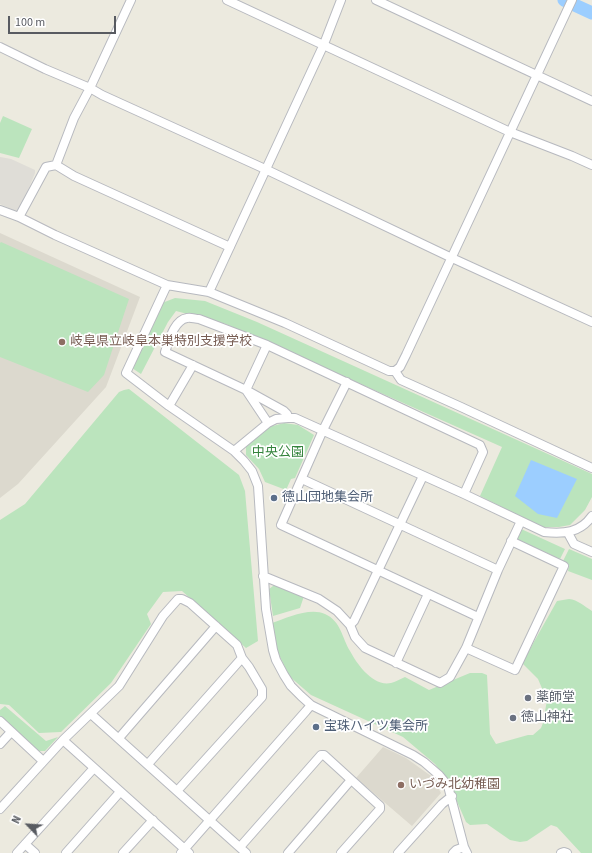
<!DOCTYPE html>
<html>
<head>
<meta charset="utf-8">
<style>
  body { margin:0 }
  #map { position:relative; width:592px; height:853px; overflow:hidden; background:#eceadf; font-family:"Source Sans 3",sans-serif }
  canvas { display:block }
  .north { position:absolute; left:8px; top:805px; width:40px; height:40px; -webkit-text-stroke:3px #fff; paint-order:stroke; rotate:295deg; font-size:11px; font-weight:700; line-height:16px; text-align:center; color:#585b61 }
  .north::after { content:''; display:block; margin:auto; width:14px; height:18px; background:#585b61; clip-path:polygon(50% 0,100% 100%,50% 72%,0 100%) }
  .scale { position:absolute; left:8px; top:16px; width:108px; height:18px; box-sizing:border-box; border:2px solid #585b61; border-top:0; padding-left:5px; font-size:12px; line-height:14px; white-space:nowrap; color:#585b61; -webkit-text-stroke:3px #fff; paint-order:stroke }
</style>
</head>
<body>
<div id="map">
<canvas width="592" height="853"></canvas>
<div class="north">N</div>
<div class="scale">100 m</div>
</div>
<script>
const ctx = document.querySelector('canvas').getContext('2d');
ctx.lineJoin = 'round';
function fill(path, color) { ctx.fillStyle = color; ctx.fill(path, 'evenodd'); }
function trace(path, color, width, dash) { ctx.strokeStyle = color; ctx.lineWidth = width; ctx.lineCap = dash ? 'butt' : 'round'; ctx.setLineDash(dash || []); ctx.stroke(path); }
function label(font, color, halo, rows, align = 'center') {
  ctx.font = font + ' "Source Sans 3","Noto Sans JP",sans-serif'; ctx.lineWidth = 3.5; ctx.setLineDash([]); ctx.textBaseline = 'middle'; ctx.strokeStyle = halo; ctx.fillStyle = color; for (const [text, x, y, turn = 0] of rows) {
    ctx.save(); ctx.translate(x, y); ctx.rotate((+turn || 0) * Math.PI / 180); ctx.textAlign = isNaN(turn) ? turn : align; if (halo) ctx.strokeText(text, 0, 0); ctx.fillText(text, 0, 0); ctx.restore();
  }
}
const industrial = new Path2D(`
  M0,157L11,159L35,170V173L20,210L18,212L0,204Z`);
const education = new Path2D(`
  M0,233L140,297L106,387L18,484L0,498Z
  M383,747L406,758L431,776L441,793L412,826L356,778Z`);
const green = new Path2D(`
  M3,116L32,129L19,158L0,153V123Z
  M1,242L129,299L104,375L88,392L0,357V243Z
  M175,298L205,301L257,322L592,474V497L585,510L570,525L559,527H541L480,496L502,447L226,324L176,311L168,322L141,374L132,368L162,303Z
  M129,389L239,475L245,491L258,641L246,648L182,591L163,592L147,614L151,624L111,683L61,732L39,733L9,705L0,704V520L25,504L119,392L124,390Z
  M284,423L298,425L314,435L295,478L291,479L286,490L265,482L259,469L246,455V446L269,427Z
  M519,528L565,549L560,559L514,538Z
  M569,549L592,559V580L568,571L569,565L563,561Z
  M277,583L304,596L300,608L273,616L269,589Z
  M569,599C578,600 584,606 592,611V853H581L557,827L551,825L527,841L520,842L510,840L487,824L470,825L466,822L447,779L435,764L403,737L311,695L289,676L273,642L272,623C286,618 310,607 325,614C341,621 342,638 350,651C357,664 373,687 391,683C395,682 400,679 405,677L429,690L470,673H482L487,675L490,734L496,744L528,735H533L541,728L543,723L547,700L538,679L522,663L557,601Z
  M5,706L46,741L58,737L45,751H38L0,719V710Z`);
const water = new Path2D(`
  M531,460L577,479L557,518L538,514L515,496Z`);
const river = new Path2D(`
  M564,0L592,13`);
const minor = new Path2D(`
  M227,0L510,132L572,156L592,165
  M376,0L592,101
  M0,47L45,69L90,88L102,95L265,169L452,258L592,322
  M56,165L74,118L90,88L131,0
  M0,210L19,217L55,235L167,285L209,292L285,323L389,371H395L400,367L406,355L572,0
  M19,217L46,167L56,165L74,176L230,247
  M167,285L126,373L169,406L234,451L244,461L252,471L258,486L266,609L273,650L276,660L284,675L291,686L301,696L311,705L413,755L424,762L439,775L448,786L464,847L467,853
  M209,292L324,44L341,0
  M267,345L199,319C195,319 191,317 187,318C174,320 169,341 165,352L246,390L284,411L287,414L288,418
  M395,371L401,380L461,407L592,468
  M347,382L323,430L281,525L478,617
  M169,406L193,365
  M268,423L246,390L267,345L480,445L483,452L464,494
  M234,451L268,423L276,419L288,418H295L464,494L544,532C564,534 580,533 592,516
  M302,479L498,570
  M568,533L574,544L592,552
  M263,576L319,599L337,611L350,625L355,637L365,648L440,683L450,677L466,648L498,570L521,521
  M350,625L354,621L423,476
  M466,648L515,670L564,566L511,541
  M396,663L428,594
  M91,714L246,853
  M0,721L43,761
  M119,738L216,626
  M63,740L189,853
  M0,744L11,732
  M177,791L262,697V689L249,667L242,658
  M0,809L63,740L119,686L163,616L178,599H182L190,603L237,645L242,658L148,764
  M25,844L35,853
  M240,847L321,755H324L380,806V809L341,853
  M17,853L94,768
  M66,853L120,792
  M123,853L153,820
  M181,853L306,711L311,705
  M288,853L351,780
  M398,853L442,804L452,796
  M453,853L456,850L464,847
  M561,853L564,852L567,853`);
const markers = [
  [62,342,4,"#8d6e63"],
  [274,498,4,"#5c6f8a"],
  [528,698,4,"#6b7280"],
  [513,718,4,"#6b7280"],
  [316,727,4,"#5c6f8a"],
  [401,785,4,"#8d6e63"]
];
const educationNames = [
  ["岐阜県立岐阜本巣特別支援学校",70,342],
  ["いづみ北幼稚園",409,785]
];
const parkNames = [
  ["中央公園",278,453]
];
const serviceNames = [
  ["徳山団地集会所",282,498],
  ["宝珠ハイツ集会所",324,727]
];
const worshipNames = [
  ["薬師堂",536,698],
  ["徳山神社",521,718]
];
fill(industrial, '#dfddd7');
fill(education, '#dcd9ce');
fill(green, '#bbe4bd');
fill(water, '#9cceff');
trace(river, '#9cceff', 13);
trace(minor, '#b7b9bf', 10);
trace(minor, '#fff', 8);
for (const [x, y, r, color] of markers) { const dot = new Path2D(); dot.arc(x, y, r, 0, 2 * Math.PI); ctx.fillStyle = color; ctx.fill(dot); trace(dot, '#fff', 1.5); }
label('13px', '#785e54', '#fff', educationNames, 'left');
label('13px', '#34843c', '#fff', parkNames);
label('13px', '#4e5e75', '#fff', serviceNames, 'left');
label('13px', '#5b616d', '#fff', worshipNames, 'left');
</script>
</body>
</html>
